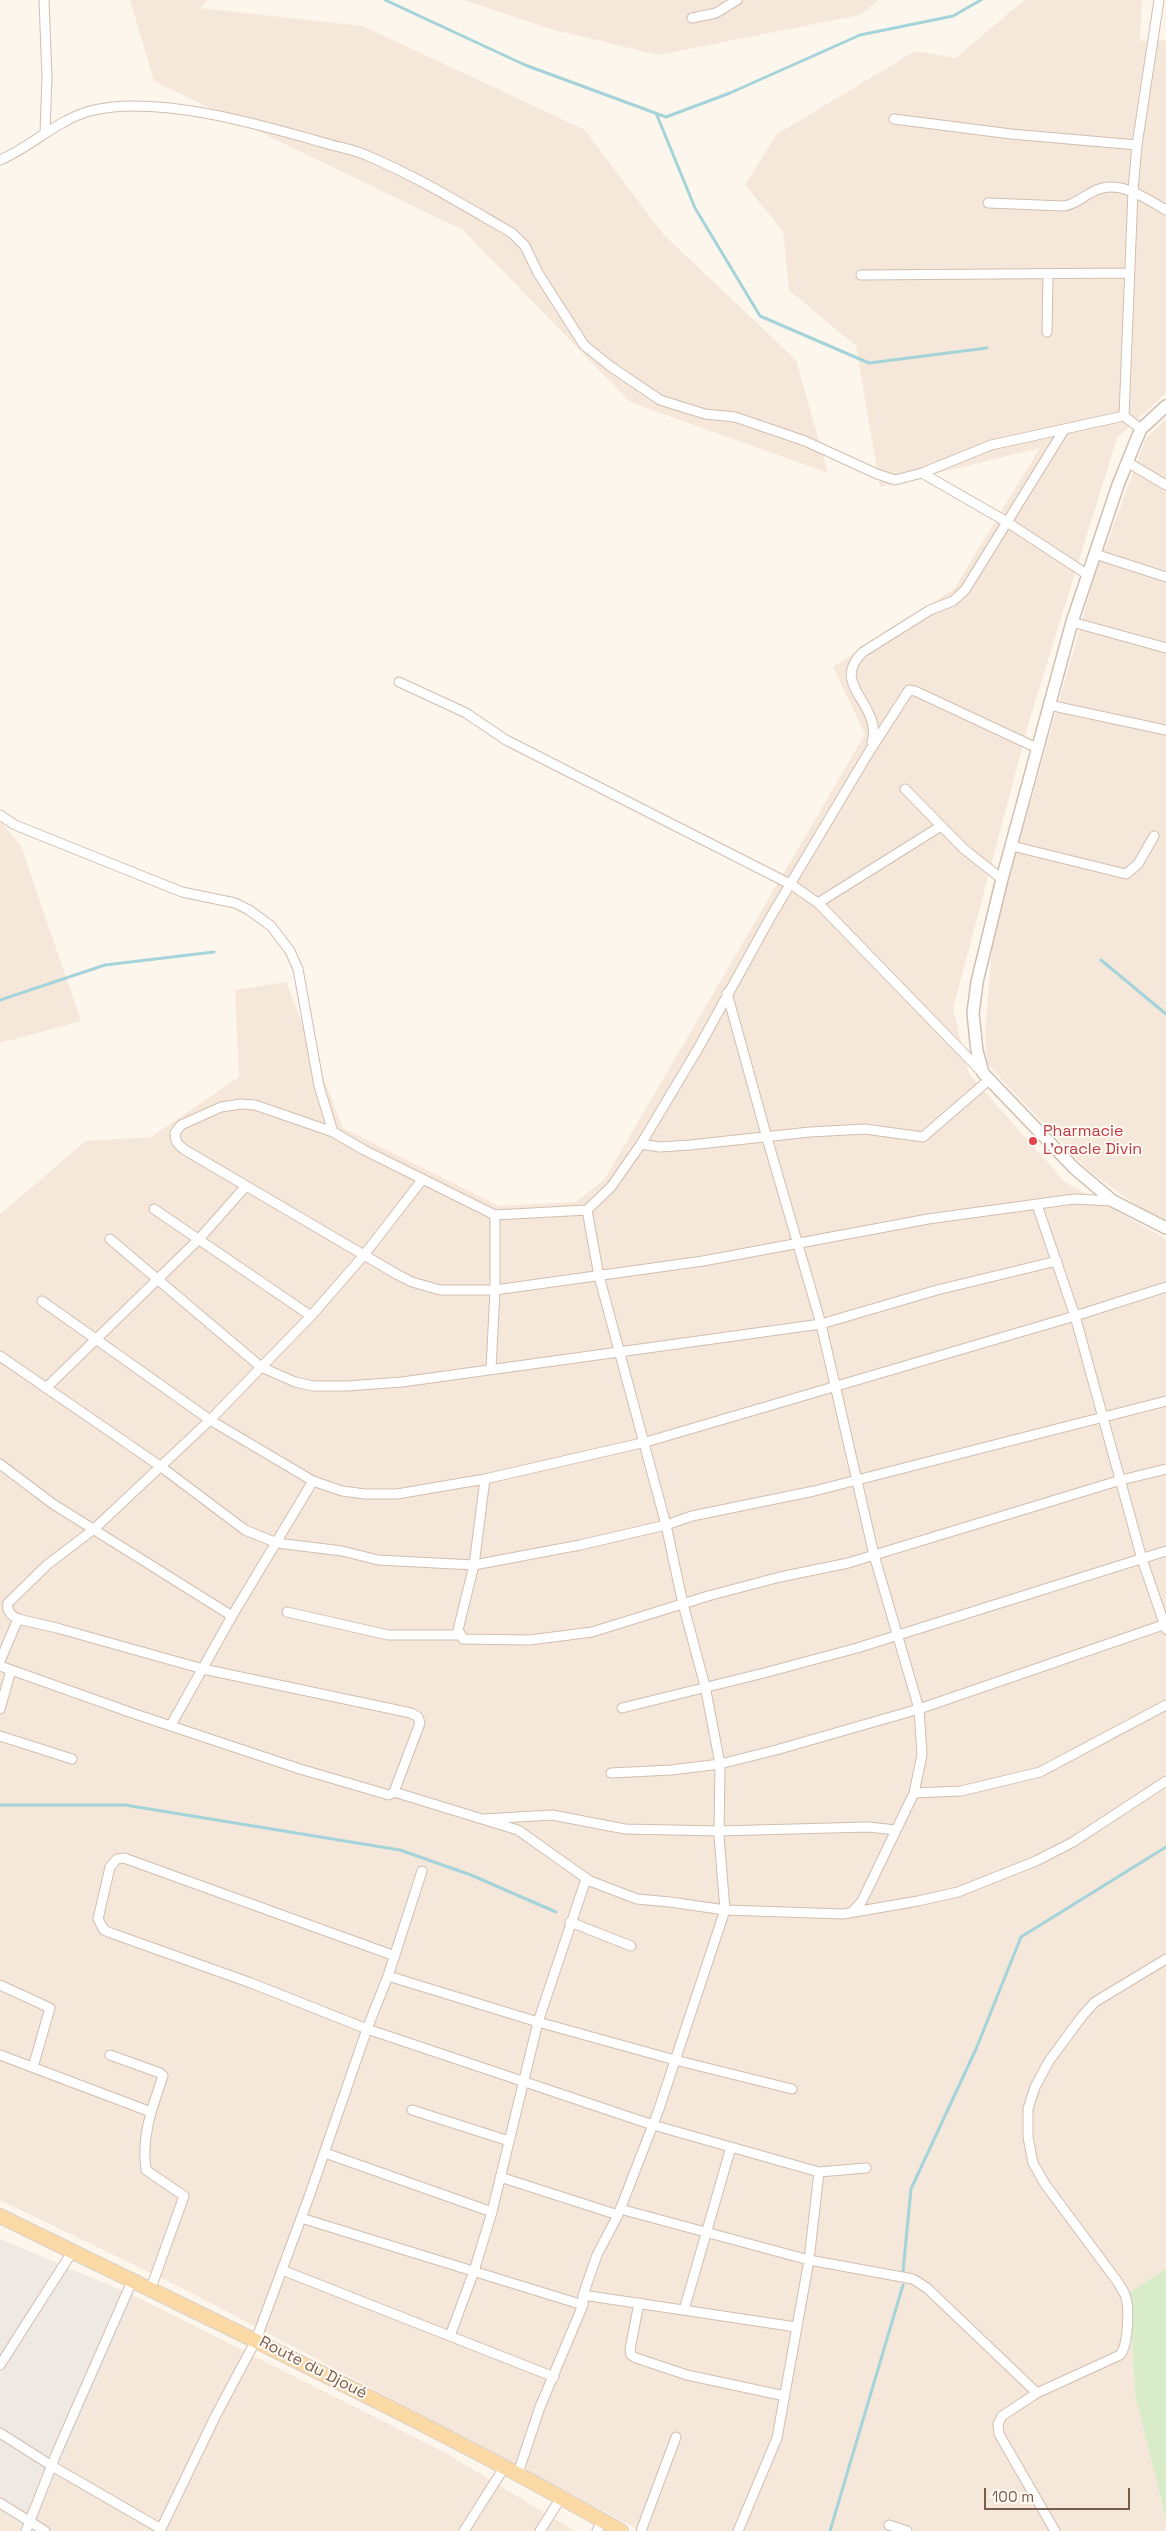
<!DOCTYPE html>
<html>
<head>
<meta charset="utf-8">
<style>
  body { margin:0 }
  #map { position:relative; width:1166px; height:2531px; overflow:hidden; background:#fdf6ec; font-family:"Space Grotesk",sans-serif }
  canvas { display:block }
  .scale { position:absolute; left:984px; top:2488px; width:146px; height:22px; box-sizing:border-box; border:2px solid #7a5c4d; border-top:0; padding-left:6px; font-size:15px; line-height:18px; white-space:nowrap; color:#7a5c4d; -webkit-text-stroke:4px #fffaf3; paint-order:stroke }
</style>
</head>
<body>
<div id="map">
<canvas width="1166" height="2531"></canvas>
<div class="scale">100 m</div>
</div>
<script>
const ctx = document.querySelector('canvas').getContext('2d');
ctx.lineJoin = 'round';
function fill(path, color) { ctx.fillStyle = color; ctx.fill(path, 'evenodd'); }
function trace(path, color, width, dash) { ctx.strokeStyle = color; ctx.lineWidth = width; ctx.lineCap = dash ? 'butt' : 'round'; ctx.setLineDash(dash || []); ctx.stroke(path); }
function label(font, color, halo, rows, align = 'center') {
  ctx.font = font + ' "Space Grotesk",sans-serif'; ctx.lineWidth = 4; ctx.setLineDash([]); ctx.textBaseline = 'middle'; ctx.strokeStyle = halo; ctx.fillStyle = color; for (const [text, x, y, turn = 0] of rows) {
    ctx.save(); ctx.translate(x, y); ctx.rotate((+turn || 0) * Math.PI / 180); ctx.textAlign = isNaN(turn) ? turn : align; if (halo) ctx.strokeText(text, 0, 0); ctx.fillText(text, 0, 0); ctx.restore();
  }
}
const residential = new Path2D(`
  M130,0H208L199,8L363,26L585,130L664,235L796,360L828,473L630,402L463,230L154,81Z
  M464,0H879L860,15L658,55L547,28Z
  M1024,0H1142L1140,41L1166,40V393L1117,438L1030,718L953,1009L969,1074L1065,1182L1166,1239V2531H641L190,2292L0,2200V1214L86,1141L151,1137L239,1077L235,990L286,982L343,1128L499,1206L576,1202L604,1180L865,734L833,667L954,589L1040,448L880,487L856,346L789,290L783,231L745,185L777,134L915,51L956,58Z
  M1166,419V1221L1136,1205L1088,1170L987,1064L985,1034L993,935L1094,578L1146,438Z
  M0,820L21,846L81,1021L0,1043Z
  M135,2296L444,2452L575,2531H0V2512L31,2530Z`);
const industrial = new Path2D(`
  M0,2239L135,2296L31,2531L0,2512Z`);
const green = new Path2D(`
  M1166,2269V2518L1135,2394L1130,2292Z`);
const stream = new Path2D(`
  M385,0L525,65L666,117L730,93L860,35L953,16L981,0
  M656,113L695,208L760,316L869,363L987,348
  M1101,960L1166,1014
  M0,1000L105,965L214,952
  M0,1805H125L400,1850L471,1875L556,1912
  M903,2271L911,2189L976,2049L1021,1937L1166,1847
  M830,2531L903,2285`);
const minor = new Path2D(`
  M44,0L47,78L45,132
  M692,18L716,13L737,0
  M894,119L1011,134L1137,145
  M0,160C31,147 57,120 90,111C154,94 258,124 321,142C336,147 354,149 368,156C418,177 465,206 512,233L525,246L538,273L584,345L610,366L660,400L705,414L735,417L805,441L877,474L895,480L922,473L991,445L1124,416
  M988,203L1064,206C1078,204 1086,193 1099,189C1122,181 1147,199 1166,210
  M861,275L1129,273
  M1047,332L1048,274
  M1141,429L1124,416L1133,191L1137,145L1159,0
  M1127,462L1166,485
  M922,473L1007,522L1088,575
  M1095,554L1166,577
  M1072,622L1166,648
  M399,682L466,713L506,740L792,885L818,903L983,1073
  M1049,705L1166,730
  M872,742C883,704 828,685 863,652L930,610L953,601L965,590L1064,430
  M1037,748L915,691L909,690L869,752L770,918L699,1047L641,1144L611,1187L587,1210L495,1215L364,1150L333,1132L255,1105L241,1104L221,1107L181,1125L175,1133C175,1142 178,1145 185,1150L398,1275L412,1282L440,1290H495L703,1261L928,1219L1074,1199L1113,1201
  M905,789L964,849L1002,879
  M0,815L15,825L182,892L235,903L249,910L271,926L290,951L298,969L319,1086L333,1132
  M1012,846L1126,874L1138,864L1154,836
  M818,903L941,826
  M727,993L767,1138L821,1324L874,1555L919,1709L922,1755L914,1793L862,1901L853,1911
  M641,1144L660,1147L690,1145L810,1132L865,1129L923,1137L990,1079
  M1037,1205L1075,1316L1142,1559L1166,1629
  M154,1209L311,1316L364,1255L422,1180
  M110,1239L261,1367L295,1382L313,1386H347L402,1382L821,1324L937,1290L1057,1261
  M42,1301L210,1420L313,1481L342,1491L365,1494H397L485,1479L646,1442L1075,1316L1166,1287
  M0,1356L160,1466L245,1530L277,1543L342,1551L378,1560L474,1565L580,1545L666,1525L692,1516L814,1491L1166,1401
  M491,1369L495,1290V1215
  M46,1388L199,1239L246,1186
  M0,1464L53,1504L232,1616
  M485,1479L474,1565L458,1630L463,1639L530,1640L592,1632L708,1596L780,1577L848,1563L1121,1480L1166,1469
  M287,1612L388,1635H459
  M18,1619C12,1616 6,1611 8,1603L47,1565L94,1529L210,1420L311,1316
  M0,1661L18,1619L57,1628L203,1669L411,1713L418,1717L420,1723L394,1792L389,1795L300,1769L135,1714L0,1666
  M622,1708L764,1673L857,1648L1166,1551
  M0,1709L11,1670
  M171,1725L232,1616L313,1481
  M0,1736L72,1759
  M611,1773L671,1770L720,1764L776,1750L919,1709L1166,1624
  M394,1792L518,1830L590,1881
  M914,1793L961,1791L1040,1772L1166,1705
  M484,1819L552,1815L625,1829L719,1831L868,1827L896,1830
  M570,1922L631,1946
  M395,1956L124,1858L117,1859L110,1867L98,1919L104,1930L111,1933L251,1983L367,2029L653,2125L819,2172L866,2168
  M388,1976L538,2022L585,1882L590,1881L637,1899L670,1902L725,1910L843,1914L918,1901L958,1892L1036,1861L1073,1842L1166,1781
  M0,1985L50,2008L33,2067
  M0,2055L151,2112
  M110,2055L160,2073L163,2076C152,2108 141,2137 146,2170L184,2196L151,2288
  M412,2110L509,2141
  M325,2153L492,2212
  M500,2177L618,2215
  M620,2209L809,2260L913,2279L927,2288L1037,2393
  M301,2218L583,2305
  M282,2270L554,2377
  M583,2295L796,2327
  M639,2303L630,2349L631,2355L636,2358L687,2375L785,2396
  M684,2310L731,2147
  M450,2336L474,2271L492,2212L538,2022L675,2060L792,2089
  M0,2365L72,2252
  M0,2433L52,2466L161,2529
  M518,2473L540,2407L583,2305V2295L597,2255L618,2215L659,2109L725,1910L719,1836L720,1764L705,1686L683,1604L666,1525L599,1276L587,1210
  M0,2503L45,2531
  M889,2525L907,2531
  M26,2531L57,2452L133,2279
  M160,2531L215,2417L256,2340L310,2194L367,2029L388,1976L422,1871
  M464,2531L505,2466
  M540,2531L562,2496
  M597,2531L602,2520
  M641,2531L676,2437
  M738,2531L777,2438L809,2260L819,2172
  M1055,2531L999,2434L998,2424L1002,2416L1037,2393L1120,2355C1128,2346 1130,2307 1125,2295C1123,2290 1119,2285 1117,2281L1045,2184L1033,2163L1028,2137V2109L1035,2087L1049,2061L1083,2015L1095,2002L1166,1959`);
const tertiary = new Path2D(`
  M1166,406L1141,429L1135,443L1118,485L1072,622L1002,879L977,982L973,1013L977,1051L983,1073L1074,1168L1113,1201L1166,1228`);
const primary = new Path2D(`
  M0,2216C209,2319 418,2416 621,2531`);
const markers = [
  [1033,1141,5,"#e0444e"]
];
const healthNames = [
  ["Pharmacie",1043,1132],
  ["L'oracle Divin",1043,1150]
];
const streetNames = [
  ["Route du Djoué",313,2368,27]
];
fill(residential, '#f5e8da');
fill(industrial, '#efe9e4');
fill(green, '#d8ecc9');
trace(stream, '#a5d3da', 3);
trace(minor, '#d1beb0', 11);
trace(tertiary, '#d1beb0', 14);
trace(primary, '#dad1cd', 16);
trace(minor, '#fff', 9);
trace(tertiary, '#fff', 11);
trace(primary, '#fbd9a5', 14);
for (const [x, y, r, color] of markers) { const dot = new Path2D(); dot.arc(x, y, r, 0, 2 * Math.PI); ctx.fillStyle = color; ctx.fill(dot); trace(dot, '#fffaf3', 2); }
label('16px', '#be3a42', '#fffaf3', healthNames, 'left');
label('16px', '#7a5c4d', '#fffaf3', streetNames);
</script>
</body>
</html>
